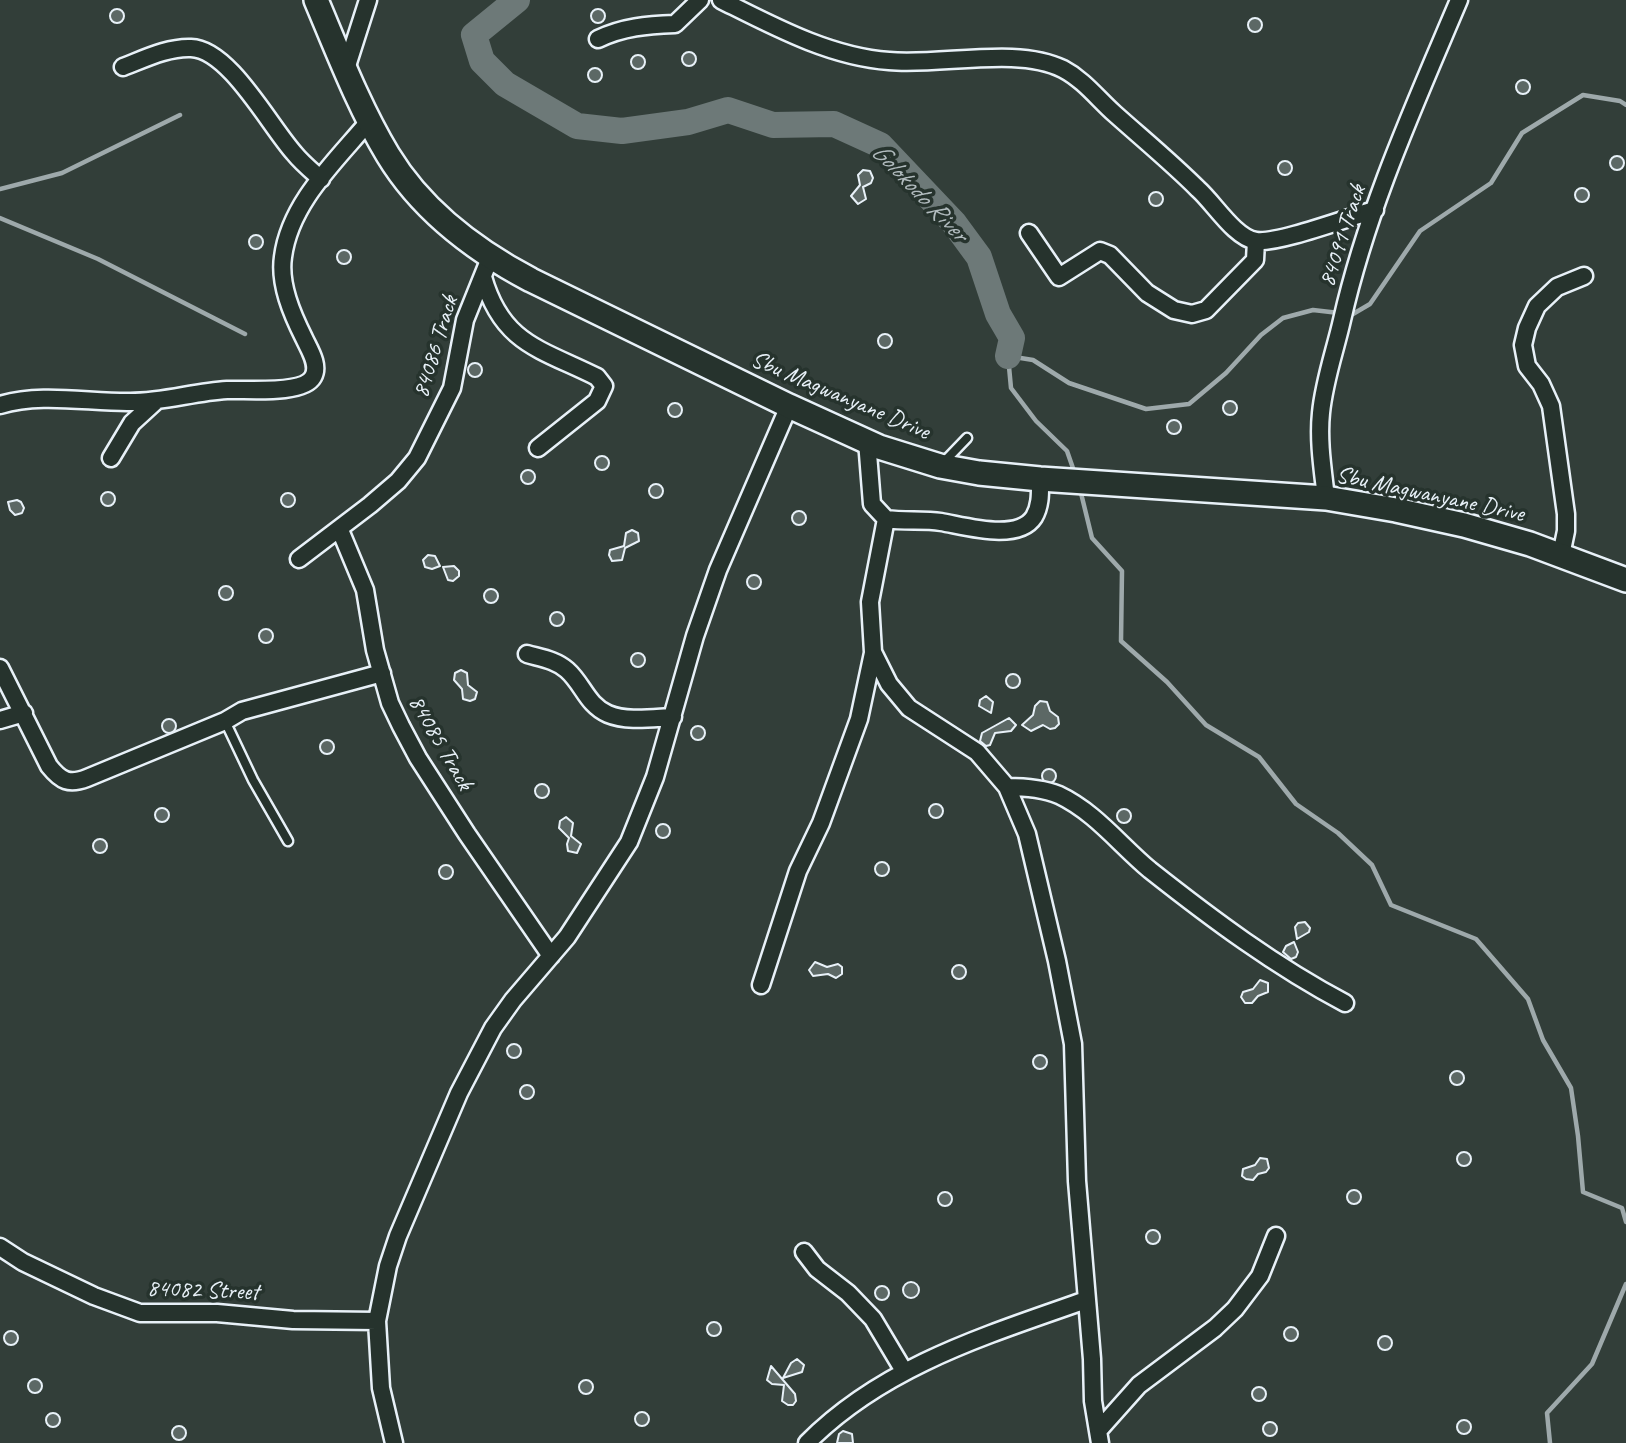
<!DOCTYPE html>
<html>
<head>
<meta charset="utf-8">
<style>
  body { margin:0 }
  canvas { display:block; background:#323e39 }
</style>
</head>
<body>
<canvas width="1626" height="1443"></canvas>
<script>
const ctx = document.querySelector('canvas').getContext('2d');
ctx.lineJoin = 'round';
function trace(path, color, width, dash) { ctx.strokeStyle = color; ctx.lineWidth = width; ctx.lineCap = dash ? 'butt' : 'round'; ctx.setLineDash(dash || []); ctx.stroke(path); }
function fill(path, color) { ctx.fillStyle = color; ctx.fill(path, 'evenodd'); }
function label(font, color, halo, rows, align = 'center') {
  ctx.font = font + ' Caveat,sans-serif'; ctx.lineWidth = 7; ctx.setLineDash([]); ctx.textBaseline = 'middle'; ctx.strokeStyle = halo; ctx.fillStyle = color; for (const [text, x, y, turn = 0] of rows) {
    ctx.save(); ctx.translate(x, y); ctx.rotate((+turn || 0) * Math.PI / 180); ctx.textAlign = isNaN(turn) ? turn : align; if (halo) ctx.strokeText(text, 0, 0); ctx.fillText(text, 0, 0); ctx.restore();
  }
}
const stream = new Path2D(`
  M0,189L62,173L180,115
  M0,218L98,259L245,334
  M1348,313L1353,314L1370,304L1420,231L1491,183L1522,133L1583,95L1620,101L1626,105
  M1075,474L1067,451L1036,421L1011,388L1008,356L1033,360L1069,383L1146,409L1189,404L1226,373L1261,335L1283,318L1313,310L1339,313
  M1080,489L1092,538L1122,571L1121,641L1167,682L1206,725L1259,757L1296,804L1338,833L1372,865L1391,905L1476,939L1528,999L1543,1040L1571,1088L1578,1136L1583,1192L1622,1208L1626,1222
  M1550,1443L1547,1413L1592,1364L1626,1284`);
const river = new Path2D(`
  M517,0L474,35L482,61L505,84L577,126L622,131L688,122L728,110L773,125L834,124L880,145L954,223L979,257L998,314L1012,338L1008,356`);
const building = new Path2D(`
  M591 16a7 7 0 1 1 14 0a7 7 0 1 1-14 0Z
  M110 16a7 7 0 1 1 14 0a7 7 0 1 1-14 0Z
  M1248 25a7 7 0 1 1 14 0a7 7 0 1 1-14 0Z
  M682 59a7 7 0 1 1 14 0a7 7 0 1 1-14 0Z
  M631 62a7 7 0 1 1 14 0a7 7 0 1 1-14 0Z
  M588 75a7 7 0 1 1 14 0a7 7 0 1 1-14 0Z
  M1516 87a7 7 0 1 1 14 0a7 7 0 1 1-14 0Z
  M1610 163a7 7 0 1 1 14 0a7 7 0 1 1-14 0Z
  M1278 168a7 7 0 1 1 14 0a7 7 0 1 1-14 0Z
  M863,170L870,171L873,178L871,183L863,187L866,199L858,204L851,196L860,185L858,175Z
  M1575 195a7 7 0 1 1 14 0a7 7 0 1 1-14 0Z
  M1149 199a7 7 0 1 1 14 0a7 7 0 1 1-14 0Z
  M249 242a7 7 0 1 1 14 0a7 7 0 1 1-14 0Z
  M337 257a7 7 0 1 1 14 0a7 7 0 1 1-14 0Z
  M878 341a7 7 0 1 1 14 0a7 7 0 1 1-14 0Z
  M468 370a7 7 0 1 1 14 0a7 7 0 1 1-14 0Z
  M1223 408a7 7 0 1 1 14 0a7 7 0 1 1-14 0Z
  M668 410a7 7 0 1 1 14 0a7 7 0 1 1-14 0Z
  M1167 427a7 7 0 1 1 14 0a7 7 0 1 1-14 0Z
  M595 463a7 7 0 1 1 14 0a7 7 0 1 1-14 0Z
  M521 477a7 7 0 1 1 14 0a7 7 0 1 1-14 0Z
  M649 491a7 7 0 1 1 14 0a7 7 0 1 1-14 0Z
  M101 499a7 7 0 1 1 14 0a7 7 0 1 1-14 0Z
  M281 500a7 7 0 1 1 14 0a7 7 0 1 1-14 0Z
  M17,500L21,502L24,508L22,513L15,515L10,510L8,502Z
  M792 518a7 7 0 1 1 14 0a7 7 0 1 1-14 0Z
  M632,530L638,533L639,541L625,548L622,560L612,561L609,555L610,550L624,546L626,533Z
  M428,555L435,556L440,566L432,569L425,567L423,560Z
  M454,566L459,571V576L453,581L448,580L443,567Z
  M747 582a7 7 0 1 1 14 0a7 7 0 1 1-14 0Z
  M219 593a7 7 0 1 1 14 0a7 7 0 1 1-14 0Z
  M484 596a7 7 0 1 1 14 0a7 7 0 1 1-14 0Z
  M550 619a7 7 0 1 1 14 0a7 7 0 1 1-14 0Z
  M259 636a7 7 0 1 1 14 0a7 7 0 1 1-14 0Z
  M631 660a7 7 0 1 1 14 0a7 7 0 1 1-14 0Z
  M461,670L467,673L468,685L477,692L475,699L470,701L463,699L462,689L454,680L455,673Z
  M1006 681a7 7 0 1 1 14 0a7 7 0 1 1-14 0Z
  M986,696L993,702L991,713L979,706L980,700Z
  M1040,701L1047,702L1050,711L1058,717L1059,724L1055,728L1050,729L1043,725L1031,731L1022,725L1033,715L1035,706Z
  M1009,718L1016,725L1011,731L995,733L990,745L986,746L980,741L982,733Z
  M162 726a7 7 0 1 1 14 0a7 7 0 1 1-14 0Z
  M691 733a7 7 0 1 1 14 0a7 7 0 1 1-14 0Z
  M320 747a7 7 0 1 1 14 0a7 7 0 1 1-14 0Z
  M1042 776a7 7 0 1 1 14 0a7 7 0 1 1-14 0Z
  M535 791a7 7 0 1 1 14 0a7 7 0 1 1-14 0Z
  M929 811a7 7 0 1 1 14 0a7 7 0 1 1-14 0Z
  M155 815a7 7 0 1 1 14 0a7 7 0 1 1-14 0Z
  M1117 816a7 7 0 1 1 14 0a7 7 0 1 1-14 0Z
  M566,817L573,823L571,836L581,844L577,853L568,851L567,844L569,838L559,828L560,821Z
  M656 831a7 7 0 1 1 14 0a7 7 0 1 1-14 0Z
  M93 846a7 7 0 1 1 14 0a7 7 0 1 1-14 0Z
  M875 869a7 7 0 1 1 14 0a7 7 0 1 1-14 0Z
  M439 872a7 7 0 1 1 14 0a7 7 0 1 1-14 0Z
  M1305,922L1310,928L1309,932L1297,939L1295,927L1298,923Z
  M1294,942L1298,952L1296,957L1291,959L1283,952L1286,946Z
  M815,962L827,967L838,964L842,967V974L836,978L828,974L813,976L809,970Z
  M952 972a7 7 0 1 1 14 0a7 7 0 1 1-14 0Z
  M1260,980L1268,983V992L1258,996L1252,1003H1245L1241,997L1243,992L1253,989Z
  M507 1051a7 7 0 1 1 14 0a7 7 0 1 1-14 0Z
  M1033 1062a7 7 0 1 1 14 0a7 7 0 1 1-14 0Z
  M1450 1078a7 7 0 1 1 14 0a7 7 0 1 1-14 0Z
  M520 1092a7 7 0 1 1 14 0a7 7 0 1 1-14 0Z
  M1457 1159a7 7 0 1 1 14 0a7 7 0 1 1-14 0Z
  M1260,1158L1267,1159L1269,1168L1266,1172L1258,1174L1253,1180L1246,1179L1242,1176L1243,1169L1255,1165Z
  M1347 1197a7 7 0 1 1 14 0a7 7 0 1 1-14 0Z
  M938 1199a7 7 0 1 1 14 0a7 7 0 1 1-14 0Z
  M1146 1237a7 7 0 1 1 14 0a7 7 0 1 1-14 0Z
  M903 1290a8 8 0 1 1 16 0a8 8 0 1 1-16 0Z
  M875 1293a7 7 0 1 1 14 0a7 7 0 1 1-14 0Z
  M707 1329a7 7 0 1 1 14 0a7 7 0 1 1-14 0Z
  M1284 1334a7 7 0 1 1 14 0a7 7 0 1 1-14 0Z
  M4 1338a7 7 0 1 1 14 0a7 7 0 1 1-14 0Z
  M1378 1343a7 7 0 1 1 14 0a7 7 0 1 1-14 0Z
  M797,1359L804,1365L802,1372L783,1378L791,1363Z
  M771,1366L795,1394L796,1401L793,1405H788L782,1401L784,1385L772,1384L767,1380Z
  M28 1386a7 7 0 1 1 14 0a7 7 0 1 1-14 0Z
  M579 1387a7 7 0 1 1 14 0a7 7 0 1 1-14 0Z
  M1252 1394a7 7 0 1 1 14 0a7 7 0 1 1-14 0Z
  M635 1419a7 7 0 1 1 14 0a7 7 0 1 1-14 0Z
  M46 1420a7 7 0 1 1 14 0a7 7 0 1 1-14 0Z
  M1457 1427a7 7 0 1 1 14 0a7 7 0 1 1-14 0Z
  M1263 1429a7 7 0 1 1 14 0a7 7 0 1 1-14 0Z
  M172 1433a7 7 0 1 1 14 0a7 7 0 1 1-14 0Z
  M843,1431L852,1434L853,1443H837L839,1434Z`);
const service = new Path2D(`
  M942,464L967,438
  M225,721L253,780L288,841`);
const minor = new Path2D(`
  M721,0C773,26 830,57 889,61C941,66 1017,46 1063,69C1084,80 1098,99 1115,114C1143,139 1172,163 1198,189C1214,203 1235,238 1256,241C1278,244 1349,217 1375,210
  M598,39C623,27 647,25 675,24L700,0
  M123,67C144,59 168,47 191,48C229,49 269,125 294,153C302,163 312,171 321,179
  M346,69L368,0
  M1029,233L1059,277L1100,251L1110,255L1147,293L1174,310L1192,314L1206,310L1255,260L1256,241
  M483,277C502,344 541,349 597,377L604,386L597,401L538,448
  M0,405C40,393 85,402 127,402C161,403 193,392 227,390C246,389 303,395 313,377C320,365 309,349 304,338C292,314 279,284 283,257C290,202 337,160 370,120
  M867,441L872,504L886,519L870,602L873,652L889,684L909,708L977,752L1007,787L1027,834L1057,961L1073,1044L1077,1181L1092,1359L1093,1401L1100,1443
  M111,458L132,423L156,401
  M1326,498C1323,471 1318,441 1321,413C1324,381 1335,351 1342,320C1367,209 1415,104 1459,0
  M886,519C905,522 923,519 941,522C965,526 1018,542 1034,517C1041,505 1040,492 1040,479
  M340,530L365,590L375,650L390,703L401,726L418,758L467,834L551,956
  M1561,555L1566,531V514L1551,406L1541,384L1527,366L1523,345L1527,328L1537,306L1557,287L1584,276
  M299,559L370,505L398,481L417,458L452,388L465,320L490,258
  M527,654C541,658 556,660 567,670C583,684 587,705 608,714C627,722 652,718 673,717
  M0,668L49,766C61,781 69,785 87,778L225,721L242,711L382,673
  M0,720L24,713
  M1007,787C1025,787 1042,788 1059,795C1095,812 1120,845 1150,870C1212,919 1275,966 1345,1003
  M761,985L798,871L821,823L859,719L873,653
  M0,1247L23,1262L94,1296L140,1313H217L293,1320L377,1321
  M804,1252L817,1269L848,1293L873,1319L904,1371
  M1098,1431L1139,1385L1215,1328L1235,1309L1260,1276L1276,1236
  M394,1443L381,1388L377,1321L388,1266L398,1236L459,1093L493,1028L513,1000L567,937L629,842L655,777L695,636L718,570L789,406
  M807,1443C883,1366 987,1335 1086,1300`);
const secondary = new Path2D(`
  M316,0C338,52 359,107 388,155C422,211 474,250 531,280L789,406L879,447L940,466L979,473L1040,479L1326,498L1396,510L1464,525L1530,544L1626,580`);
const streetNames = [
  ["84091 Track",1343,236,-72],
  ["84086 Track",436,347,-73],
  ["Sbu Magwanyane Drive",840,396,23],
  ["Sbu Magwanyane Drive",1430,495,12],
  ["84085 Track",440,743,60],
  ["84082 Street",203,1291,2]
];
const waterNames = [
  ["Golokodo River",919,193,46]
];
trace(stream, '#9ea9ab', 4.5);
trace(river, '#6d7978', 26);
fill(building, '#5c6865');
trace(building, '#e8f1f8', 2);
trace(service, '#e8f1f8', 13);
trace(minor, '#e8f1f8', 21);
trace(secondary, '#e8f1f8', 28);
trace(service, '#26332d', 8);
trace(minor, '#26332d', 16);
trace(secondary, '#26332d', 23);
label('24px', '#e8f1f8', '#26332d', streetNames);
label('italic 26px', '#b1bbbe', '#26332d', waterNames);
</script>
</body>
</html>
